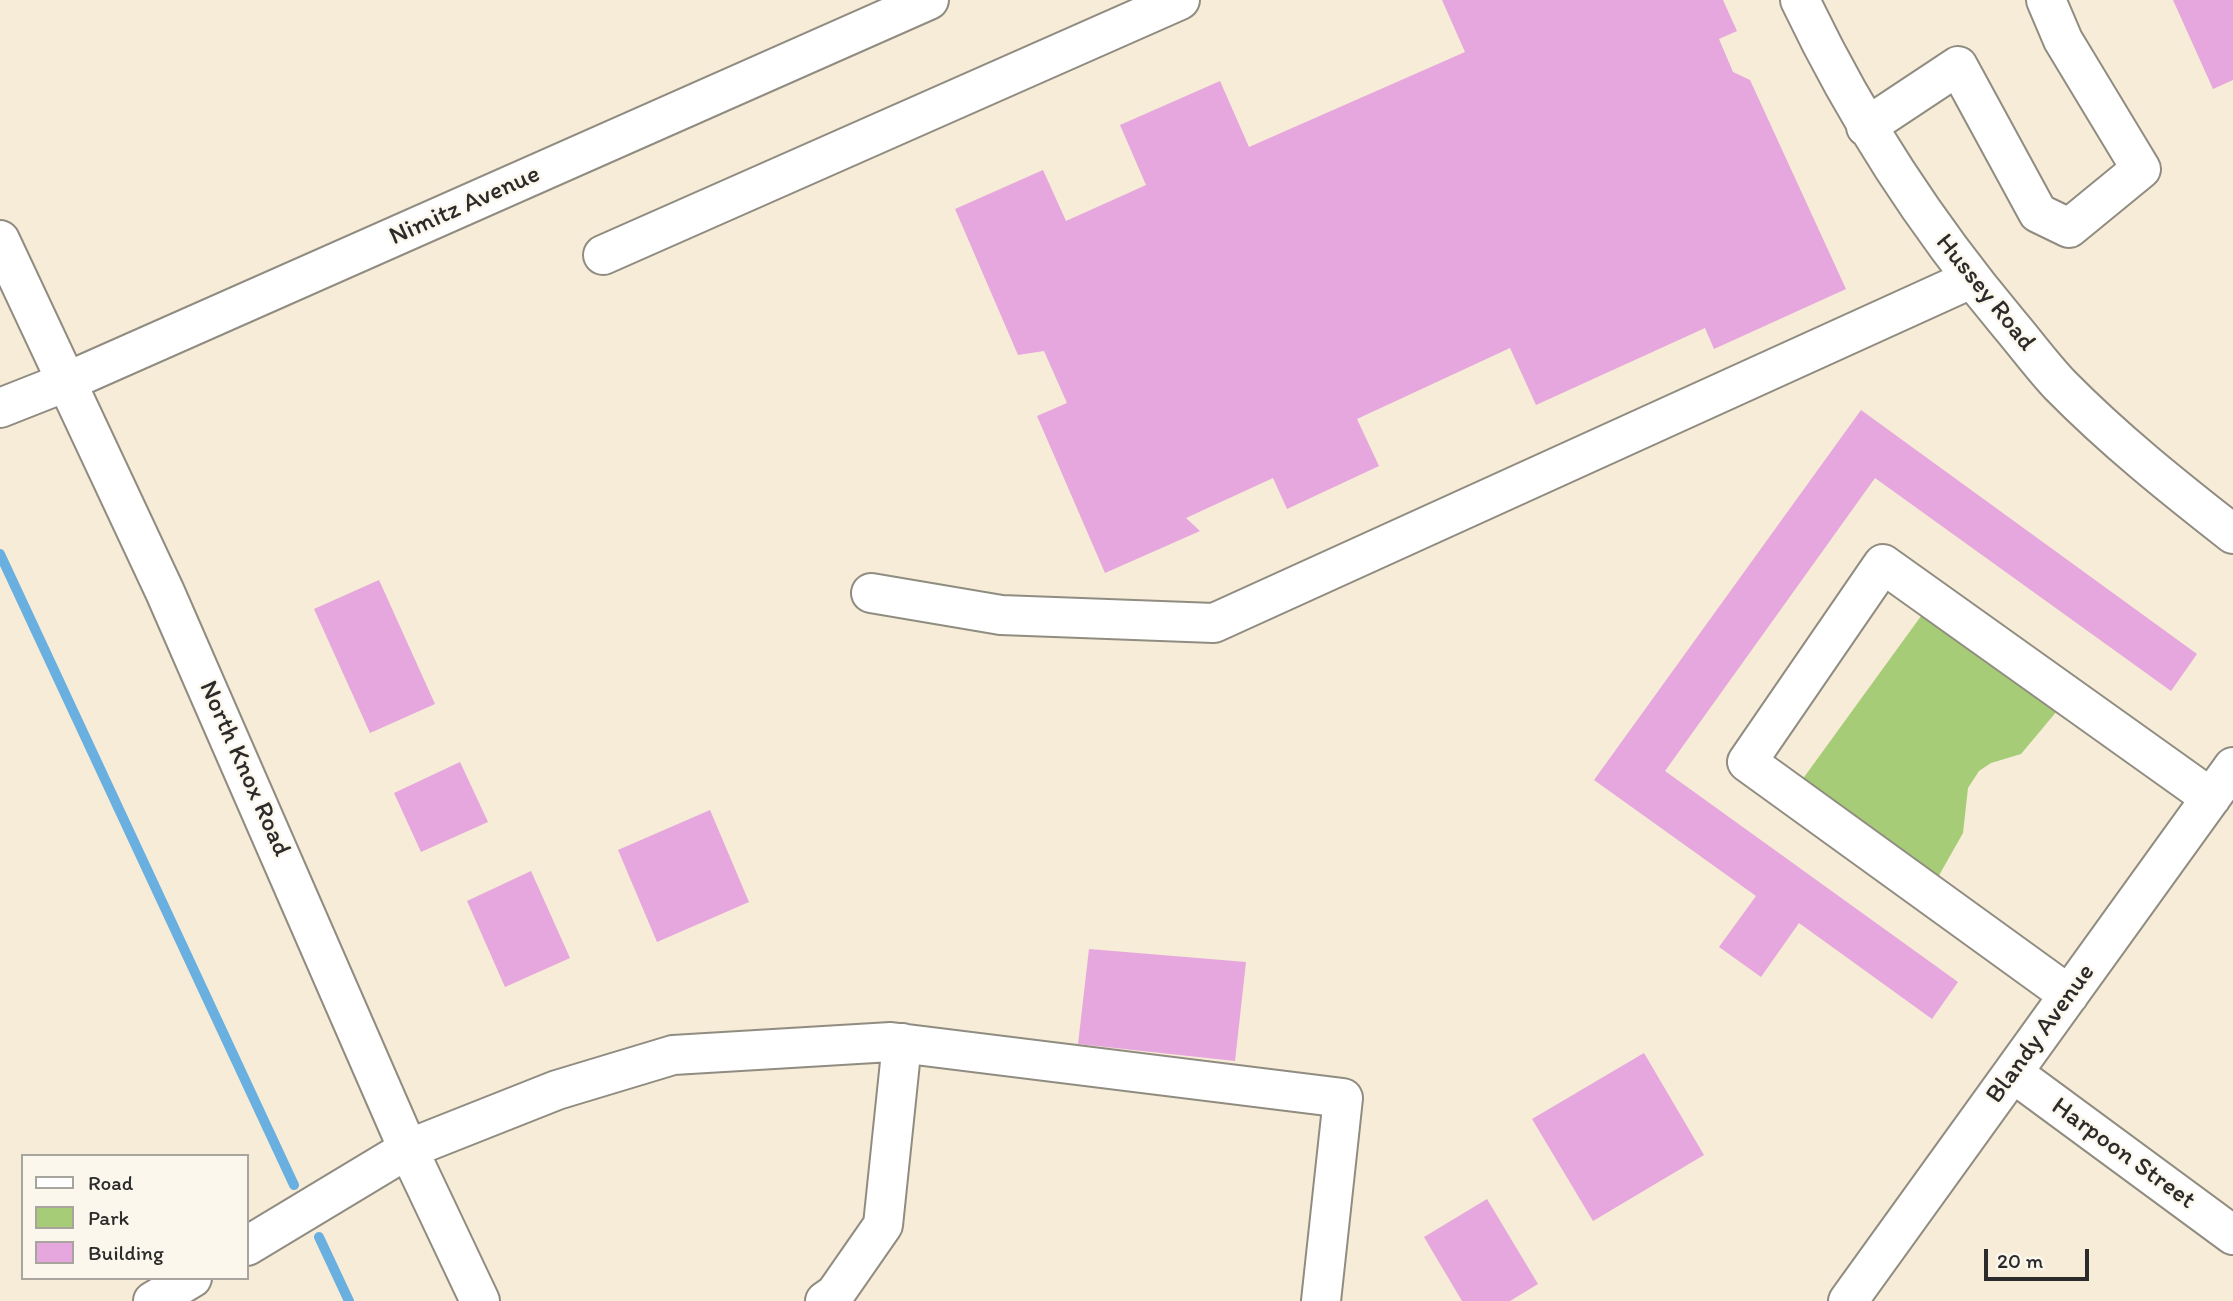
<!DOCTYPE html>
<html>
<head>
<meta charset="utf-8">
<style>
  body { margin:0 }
  #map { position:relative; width:2233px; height:1301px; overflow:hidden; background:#f6ecd7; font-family:Itim,sans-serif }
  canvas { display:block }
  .legend { position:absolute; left:21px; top:1154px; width:228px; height:126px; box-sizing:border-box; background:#fbf7ec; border:2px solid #a8a59f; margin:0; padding:9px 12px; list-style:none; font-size:21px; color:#2b2b2b }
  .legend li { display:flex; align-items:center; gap:14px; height:35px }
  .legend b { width:35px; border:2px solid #a8a59f }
  .scale { position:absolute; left:1984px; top:1249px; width:105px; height:32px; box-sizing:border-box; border:4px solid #2b2b2b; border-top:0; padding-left:9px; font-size:21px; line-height:24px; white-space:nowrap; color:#2b2b2b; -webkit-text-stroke:5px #fbf7ec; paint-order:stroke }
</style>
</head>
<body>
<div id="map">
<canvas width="2233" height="1301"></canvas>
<ul class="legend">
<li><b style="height:9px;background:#fff"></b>Road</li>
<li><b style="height:19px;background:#a6cc77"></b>Park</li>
<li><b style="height:19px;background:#e5a7dd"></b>Building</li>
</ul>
<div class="scale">20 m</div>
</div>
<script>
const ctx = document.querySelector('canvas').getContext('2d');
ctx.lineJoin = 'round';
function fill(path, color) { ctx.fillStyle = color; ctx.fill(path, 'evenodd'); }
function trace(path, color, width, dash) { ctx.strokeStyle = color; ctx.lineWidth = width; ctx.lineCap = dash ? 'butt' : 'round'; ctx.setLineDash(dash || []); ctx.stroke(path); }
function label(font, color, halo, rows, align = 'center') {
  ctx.font = font + ' Itim,sans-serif'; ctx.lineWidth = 5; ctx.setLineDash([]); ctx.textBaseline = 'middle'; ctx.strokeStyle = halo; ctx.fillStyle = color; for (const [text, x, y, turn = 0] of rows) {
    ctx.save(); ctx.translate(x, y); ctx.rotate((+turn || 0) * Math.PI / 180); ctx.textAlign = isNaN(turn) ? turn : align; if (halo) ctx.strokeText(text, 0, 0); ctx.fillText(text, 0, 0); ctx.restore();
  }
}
const green = new Path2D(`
  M1924,612L2057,711L2021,754L1991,763L1979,771L1968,788L1963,833L1937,879L1802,780Z`);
const stream = new Path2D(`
  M0,554L294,1185
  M319,1237L349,1301`);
const building = new Path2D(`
  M1442,0H1723L1737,31L1719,39L1733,72L1750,80L1846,289L1714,349L1705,328L1536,405L1510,348L1357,419L1379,466L1287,509L1273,478L1186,518L1200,531L1105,573L1037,416L1067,403L1044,351L1018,355L955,209L1043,170L1066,221L1146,185L1120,125L1220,81L1249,147L1465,52Z
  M2173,0H2233V80L2213,89Z
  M1861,410L2197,654L2171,691L1875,478L1665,771L1958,982L1932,1019L1799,923L1761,977L1719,947L1756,896L1594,780Z
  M379,580L435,704L370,733L314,609Z
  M460,762L488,822L421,852L394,793Z
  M710,810L749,902L657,942L618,850Z
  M531,871L570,958L505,987L467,901Z
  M1089,949L1246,962L1235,1061L1078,1044Z
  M1644,1053L1704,1155L1593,1221L1532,1119Z
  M1487,1199L1538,1284L1510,1301H1462L1424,1237Z`);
const minor = new Path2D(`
  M1800,0C1856,118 1925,224 2009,324C2026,344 2042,366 2060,385C2114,440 2173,487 2233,534
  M1866,127L1958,66L2038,213L2069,228L2141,169L2063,40L2046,0
  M0,240L165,592L408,1149L480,1301
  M603,255L1180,0
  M0,408L66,382L929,0
  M871,593L1001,615L1214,623L1971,279
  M2069,995L1747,762L1883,564L2211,798
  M2013,1073L2233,1235
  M247,1246L408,1149L557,1090L673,1055L891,1042L1343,1098L1321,1301
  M153,1301L192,1278
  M825,1301L835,1294L883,1225L902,1043
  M1848,1301L2233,767`);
const streetNames = [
  ["Nimitz Avenue",465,206,-24],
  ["Hussey Road",1985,293,51],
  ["North Knox Road",244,769,66],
  ["Blandy Avenue",2041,1034,-54],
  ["Harpoon Street",2123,1154,36]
];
fill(green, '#a6cc77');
trace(stream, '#69afdf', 10);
fill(building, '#e5a7dd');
trace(minor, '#908c81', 42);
trace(minor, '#fff', 38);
label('26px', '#2b2b2b', '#fbf7ec', streetNames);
</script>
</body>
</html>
